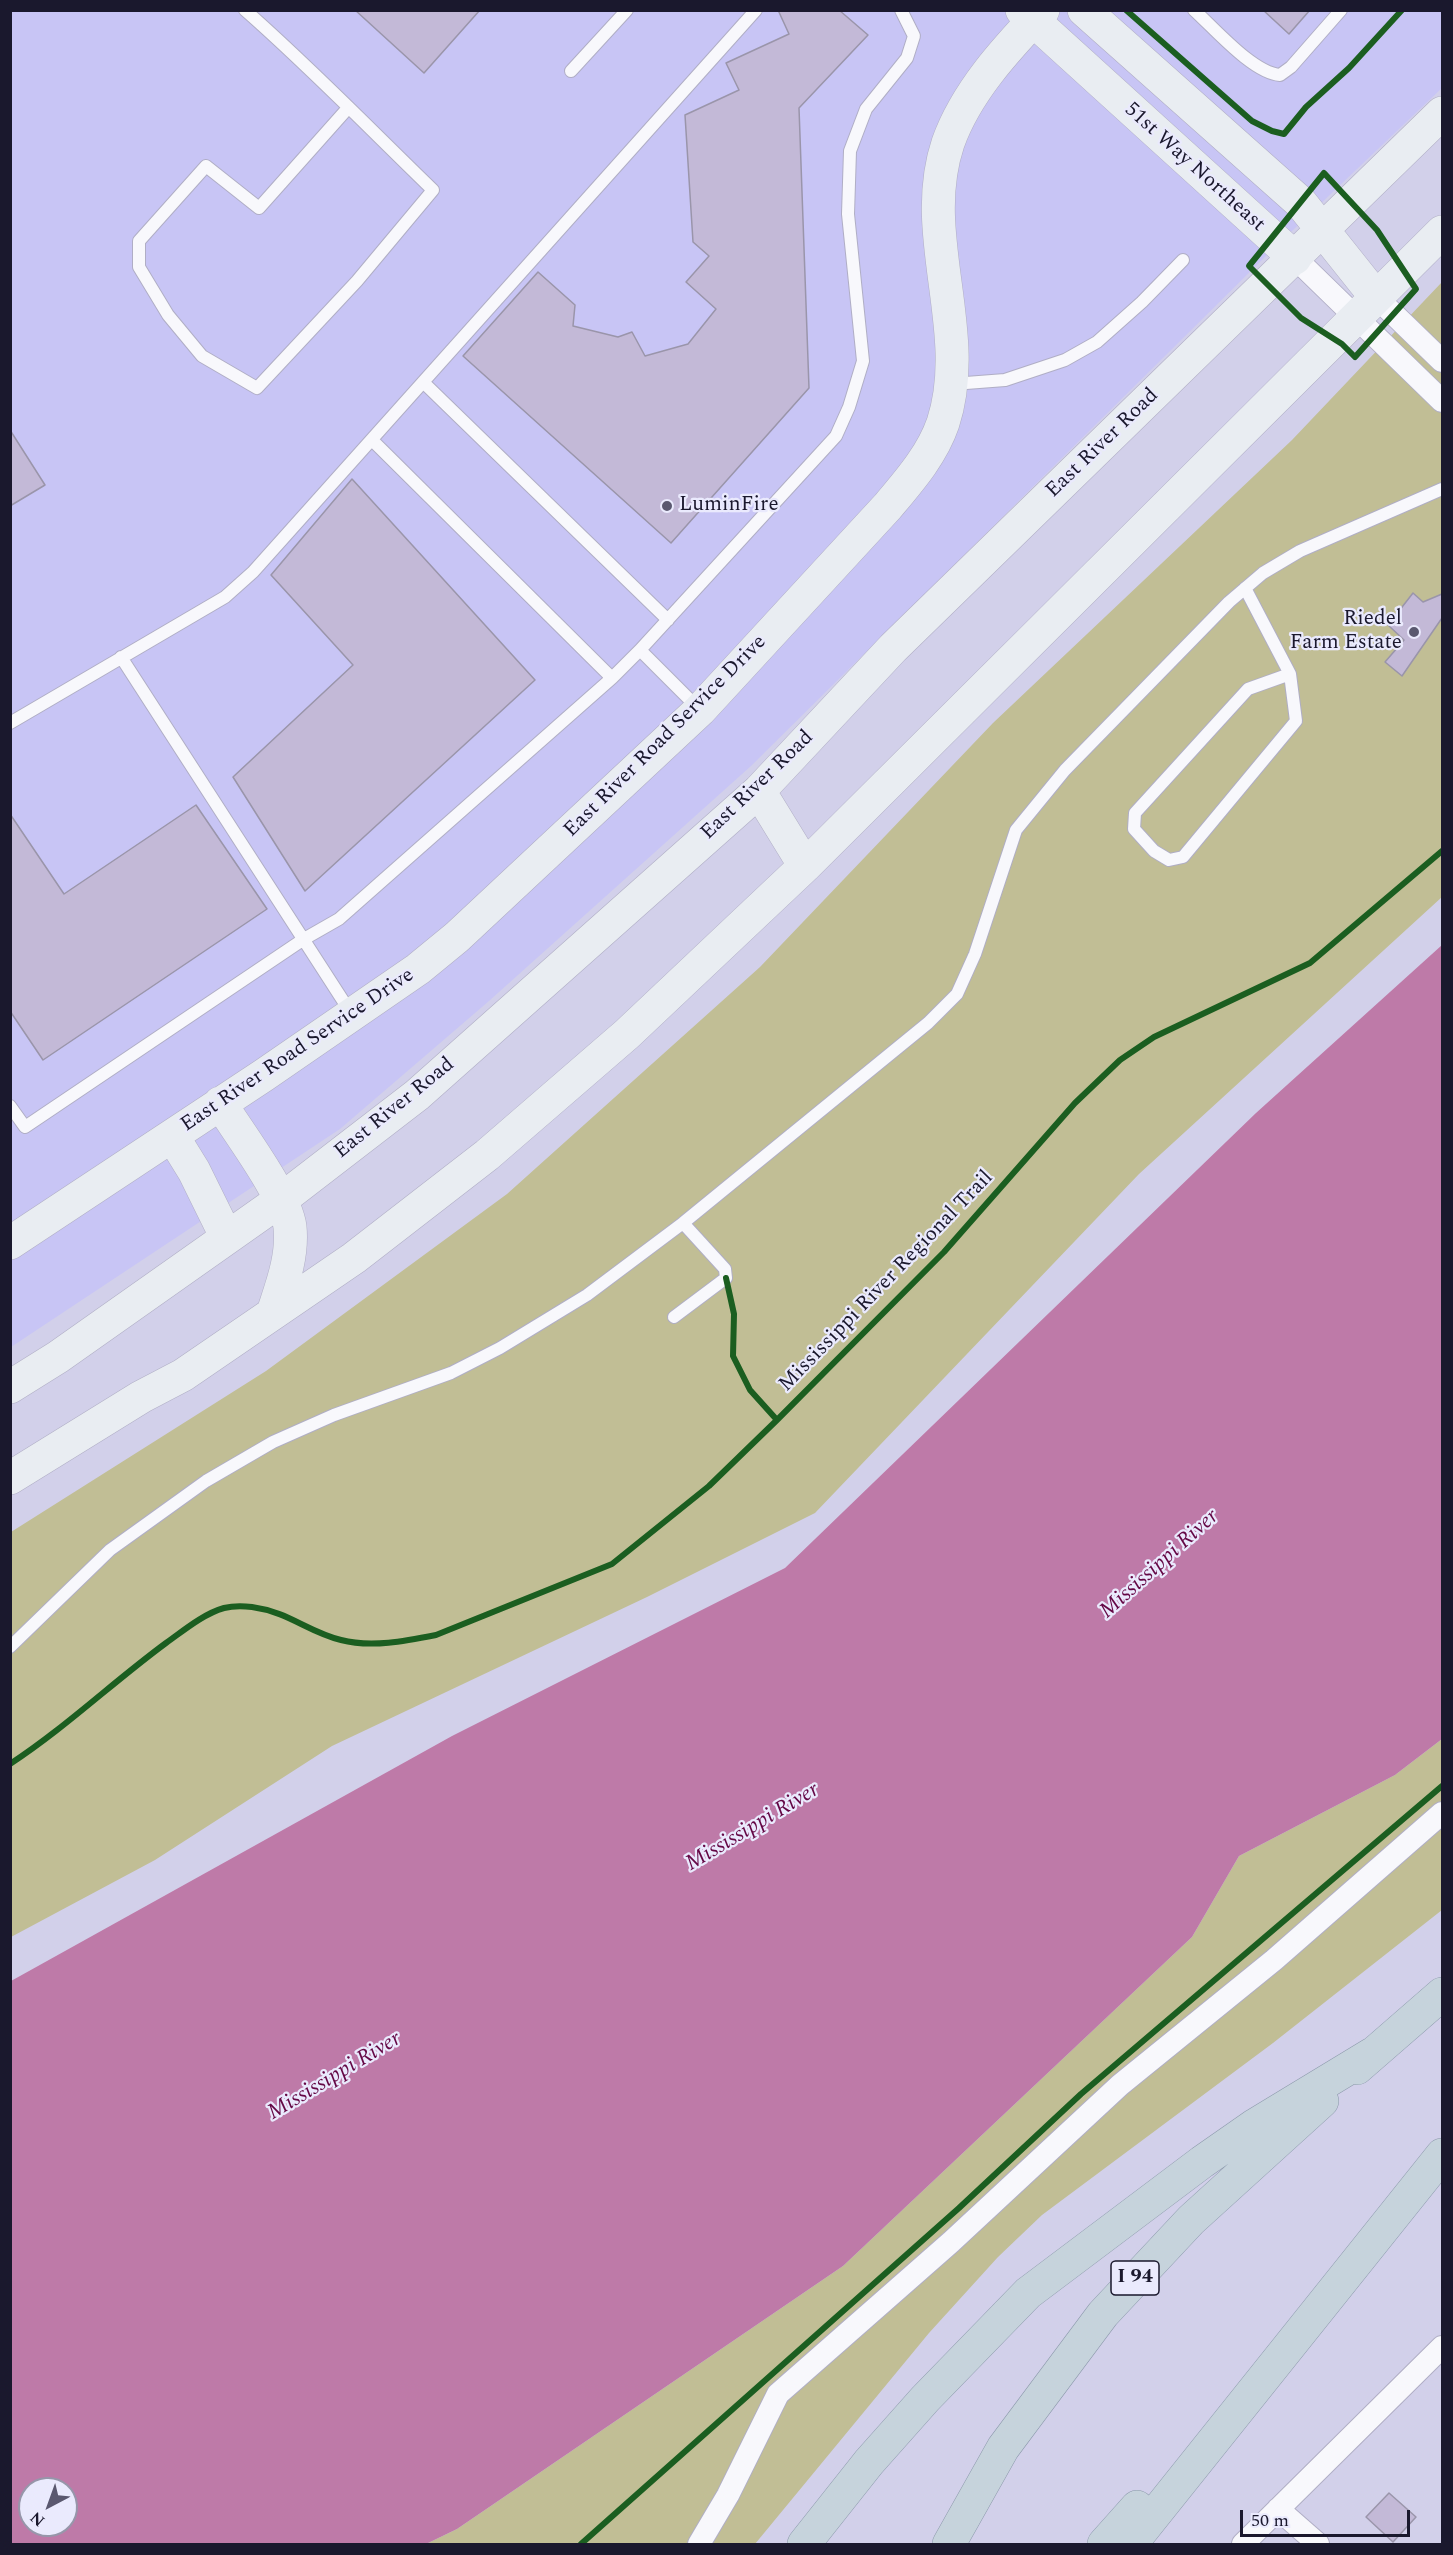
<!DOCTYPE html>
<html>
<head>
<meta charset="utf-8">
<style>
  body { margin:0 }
  #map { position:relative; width:1453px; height:2555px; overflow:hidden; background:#d2d0ea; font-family:Spectral,serif }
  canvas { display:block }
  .frame { position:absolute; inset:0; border:12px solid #1a182d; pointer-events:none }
  .north { position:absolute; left:18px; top:2477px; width:60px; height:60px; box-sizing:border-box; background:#eaeafd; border:2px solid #9796aa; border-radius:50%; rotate:221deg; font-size:16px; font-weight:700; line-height:24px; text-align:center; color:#1a182d }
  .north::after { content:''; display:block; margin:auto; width:21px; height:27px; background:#5a586f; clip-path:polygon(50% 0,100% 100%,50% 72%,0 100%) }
  .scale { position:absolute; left:1240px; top:2510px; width:170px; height:27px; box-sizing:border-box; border:3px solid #1a182d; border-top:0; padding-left:8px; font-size:18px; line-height:21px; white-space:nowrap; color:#1a182d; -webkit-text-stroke:4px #eaeafd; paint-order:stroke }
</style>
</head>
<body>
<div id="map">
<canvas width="1453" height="2555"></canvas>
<div class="frame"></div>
<div class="north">N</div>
<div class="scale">50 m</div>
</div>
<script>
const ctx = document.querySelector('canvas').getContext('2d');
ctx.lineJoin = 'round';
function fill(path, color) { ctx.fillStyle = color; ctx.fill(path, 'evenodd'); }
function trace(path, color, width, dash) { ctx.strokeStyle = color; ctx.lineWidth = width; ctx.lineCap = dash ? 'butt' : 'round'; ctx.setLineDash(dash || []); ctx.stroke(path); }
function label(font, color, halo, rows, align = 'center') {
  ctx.font = font + ' Spectral,serif'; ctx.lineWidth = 4.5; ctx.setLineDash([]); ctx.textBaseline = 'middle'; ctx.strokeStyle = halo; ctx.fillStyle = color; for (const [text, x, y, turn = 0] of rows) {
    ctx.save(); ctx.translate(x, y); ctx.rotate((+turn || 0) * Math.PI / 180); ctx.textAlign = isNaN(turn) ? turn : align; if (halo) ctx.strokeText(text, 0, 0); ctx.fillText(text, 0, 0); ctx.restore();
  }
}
const built = new Path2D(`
  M11,11H1442V88L1271,251L751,766L489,1001L340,1129L11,1347Z`);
const green = new Path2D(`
  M1442,282V897L1139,1174L815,1513L647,1597L332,1746L155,1860L11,1937V1532L266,1371L507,1194L760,967L993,723L1292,440Z
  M1442,1739V1910L1273,2043L1042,2215L998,2257L929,2333L755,2544H426L457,2529L843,2266L1192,1937L1239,1856L1395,1775Z`);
const water = new Path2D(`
  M1442,945V1739L1395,1775L1239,1856L1192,1937L843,2266L457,2529L426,2544H11V1981L452,1736L785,1568L1256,1113ZM30,2489H66V2525H30Z`);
const building = new Path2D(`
  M355,10H480L424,73Z
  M778,10H839L868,35L799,108L809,388L671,543L463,356L538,272L575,305L573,326L618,337L632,332L645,356L688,344L716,309L686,282L709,256L693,242L685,115L739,90L726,63L789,34Z
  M1263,10H1310L1289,34Z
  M10,430L45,485L10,506Z
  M352,479L535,680L305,891L233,777L353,665L271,575Z
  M1413,593L1423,602L1442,594V618L1402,676L1385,662L1404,640L1388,625Z
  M196,805L267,909L43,1060L10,1011V814L64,894Z
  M1389,2493L1416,2517L1393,2542L1366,2517Z`);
const lane = new Path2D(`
  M245,10C310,67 371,130 433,190L357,281L257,388L202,356L168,315L139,267V241L206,166L259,208L348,108
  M1194,10C1215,29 1253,73 1280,75L1291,67L1341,10
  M571,71L627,10
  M423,382L668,620
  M953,384L1005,380L1065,360L1097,342L1142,302L1183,260
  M372,440L612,678L640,650L699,709
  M1245,588L1290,674L1296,721L1183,857L1169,860L1154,851L1134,829L1135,813L1248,689L1290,674
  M640,650L836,436L849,407L863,361L848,214L850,151L866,109L907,58L914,36L901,10
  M121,657L351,1013
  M10,723L225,597L253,572L756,10
  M10,1106L25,1127L304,939L339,919L612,678
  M674,1317L726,1278L725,1269L683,1223
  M10,1647L110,1550L206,1481L273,1442L334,1415L451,1373L500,1348L587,1295L683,1223L928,1023L957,994L975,954L1016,830L1065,770L1229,602L1263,573L1300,551L1442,489`);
const street = new Path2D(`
  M1295,258L1442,401
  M1376,297L1442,361
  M1278,2509L1318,2544
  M699,2544L728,2495L778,2394L951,2242L1120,2085L1274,1960L1442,1813
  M1243,2544L1442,2347`);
const secondary = new Path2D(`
  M1022,10L1295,258
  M1084,10L1301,203L1376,297
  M759,791L805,866
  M220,1103C239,1133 286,1195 290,1227C293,1257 282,1285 273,1313
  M173,1137L194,1171L226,1236
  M10,1243L264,1075L418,969L457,937L700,710L888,506C909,481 932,455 943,423C973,331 917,235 948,143C966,92 1006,49 1043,10
  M10,1387L58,1357L282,1199L417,1095L759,791L893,648L1442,113
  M10,1478L141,1397L183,1375L354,1258L487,1155L627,1034L805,866L1442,232`);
const highway = new Path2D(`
  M1357,2068L1442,1994
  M804,2544L869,2462L925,2399L1028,2293L1202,2162L1255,2125L1372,2054
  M949,2544L1003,2448L1103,2314L1191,2220L1322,2101
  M1104,2544L1137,2507
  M1131,2544L1442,2155`);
const cycleway = new Path2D(`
  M1126,10L1252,121L1272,131L1284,134L1306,107L1349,68L1402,10
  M1324,173L1377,230L1416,289L1355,357L1342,344L1301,318L1249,266Z
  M726,1278L734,1314L733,1356L750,1390L777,1420
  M10,1764C65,1728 113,1682 166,1643C183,1631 203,1614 224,1608C232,1606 244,1606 252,1607C289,1612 308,1632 341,1640C371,1648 406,1641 436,1635L612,1564L709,1486L777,1420L944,1252L1075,1103L1120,1060L1154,1037L1310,963L1442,851
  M581,2544L959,2208L1081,2094L1442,1786`);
const markers = [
  [667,506,6,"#5a586f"],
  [1414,632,6,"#5a586f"]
];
const shields = [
  [1135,2278,48]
];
const shieldNames = [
  ["I 94",1135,2278]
];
const streetNames = [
  ["51st Way Northeast",1194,168,42],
  ["East River Road",1103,444,-44],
  ["East River Road Service Drive",666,737,-45],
  ["East River Road",758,786,-44],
  ["East River Road Service Drive",298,1051,-34],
  ["East River Road",395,1109,-39],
  ["Mississippi River Regional Trail",887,1282,-46]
];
const poiNames = [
  ["LuminFire",679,506],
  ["Riedel",1402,620,"right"],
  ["Farm Estate",1402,644,"right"]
];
const waterNames = [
  ["Mississippi River",1160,1565,-42],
  ["Mississippi River",753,1828,-31],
  ["Mississippi River",335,2077,-31]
];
fill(built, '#c8c5f5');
fill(green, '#c1be95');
fill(water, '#be7aa8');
fill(building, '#c3b9d7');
trace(building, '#9a95aa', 1.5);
trace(lane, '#b0aec5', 14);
trace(street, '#b0aec5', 24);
trace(secondary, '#b0aec5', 34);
trace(highway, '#8c99ab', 34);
trace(lane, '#f8f8fc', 12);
trace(street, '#f8f8fc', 22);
trace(secondary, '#e9edf2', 33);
trace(highway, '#c6d3dc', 33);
trace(cycleway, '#1b5e20', 6);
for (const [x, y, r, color] of markers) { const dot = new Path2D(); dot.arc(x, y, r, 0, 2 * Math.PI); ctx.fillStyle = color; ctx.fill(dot); trace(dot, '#eaeafd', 2); }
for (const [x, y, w] of shields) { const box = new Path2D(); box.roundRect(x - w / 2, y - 17, w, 34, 4.5); ctx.fillStyle = '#eaeafd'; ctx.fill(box); trace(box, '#1a182d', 1.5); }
label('bold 20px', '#1a182d', null, shieldNames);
label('21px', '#1a182d', '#eaeafd', streetNames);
label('21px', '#1a182d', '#eaeafd', poiNames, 'left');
label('italic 22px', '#640745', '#eaeafd', waterNames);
</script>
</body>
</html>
